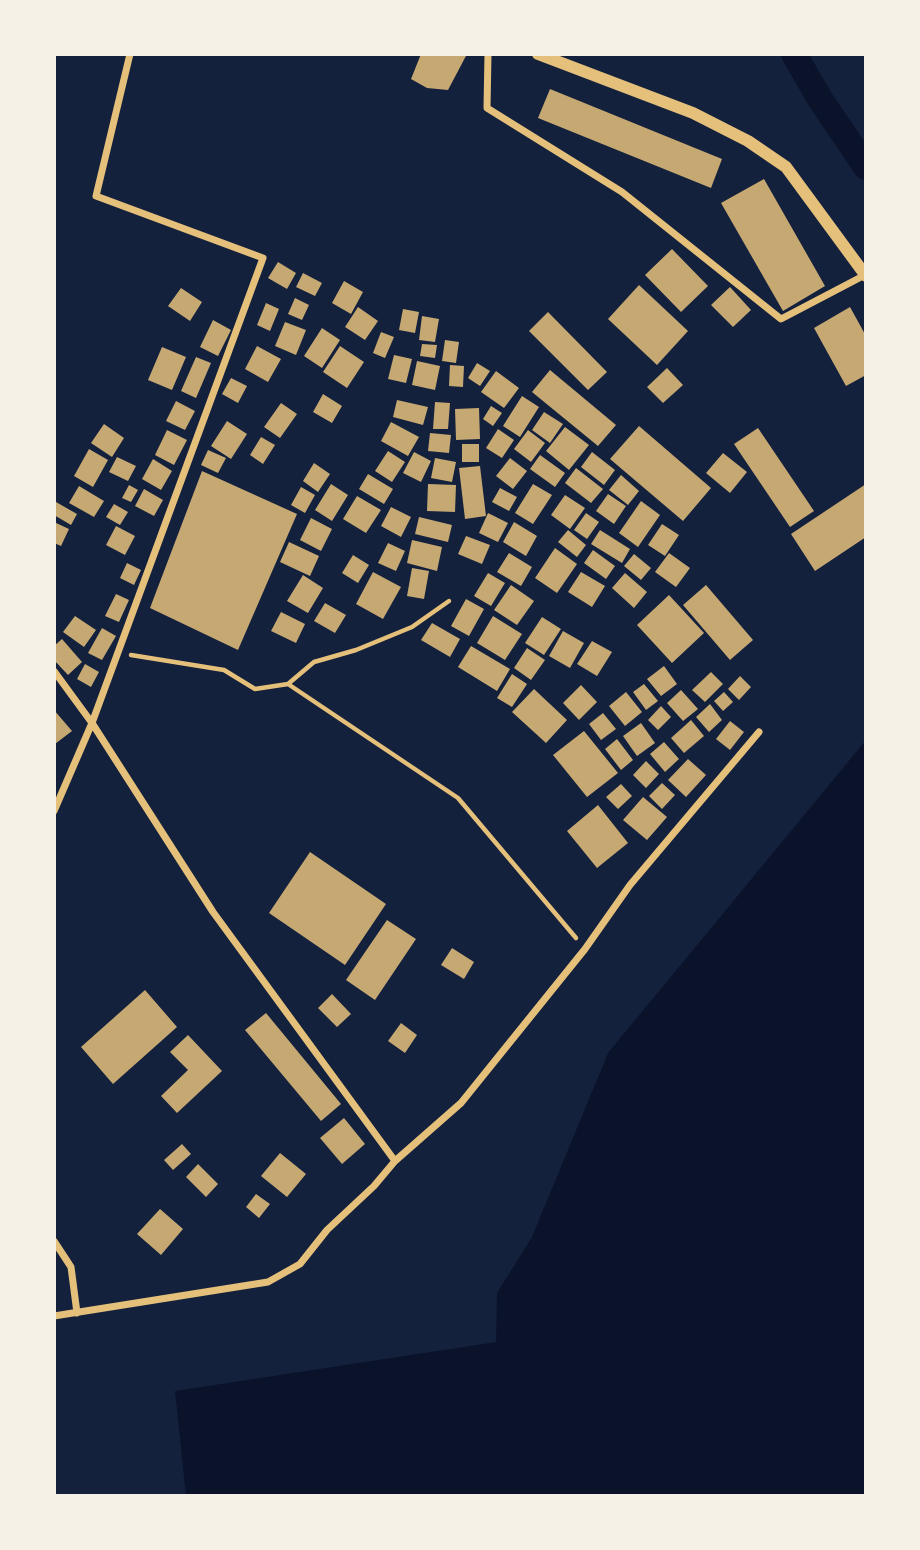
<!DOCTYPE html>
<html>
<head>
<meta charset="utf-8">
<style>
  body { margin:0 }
  #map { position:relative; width:920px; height:1550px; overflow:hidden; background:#14213d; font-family:"Archivo Narrow",sans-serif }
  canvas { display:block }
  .frame { position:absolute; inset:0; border:56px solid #f6f1e7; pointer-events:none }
</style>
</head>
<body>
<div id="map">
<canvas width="920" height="1550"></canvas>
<div class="frame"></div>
</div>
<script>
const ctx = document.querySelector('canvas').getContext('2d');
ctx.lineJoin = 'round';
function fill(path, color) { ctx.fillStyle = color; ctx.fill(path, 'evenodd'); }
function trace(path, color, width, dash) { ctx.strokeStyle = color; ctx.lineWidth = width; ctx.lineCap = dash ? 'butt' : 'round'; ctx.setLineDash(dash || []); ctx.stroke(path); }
const water = new Path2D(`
  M866,740V1496H186L175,1391L496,1342L497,1293L532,1237L608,1053Z`);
const canal = new Path2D(`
  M794,54L820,99L866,167`);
const building = new Path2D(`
  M421,54H467L448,90L427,88L411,79Z
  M550,89L722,159L711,188L538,118Z
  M764,179L825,286L783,311L721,203Z
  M672,249L708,286L681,312L645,275Z
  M278,262L296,273L287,289L268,278Z
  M303,273L322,283L315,296L296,287Z
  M344,281L363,292L351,314L332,303Z
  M639,285L688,331L657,365L608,319Z
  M730,287L751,310L733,327L711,305Z
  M181,288L202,302L190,321L168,306Z
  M295,298L309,305L302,320L288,314Z
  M266,303L279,309L270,331L257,325Z
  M358,307L378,321L365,340L345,327Z
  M850,307L866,336V375L846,386L814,328Z
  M403,309L419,312L415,333L399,330Z
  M548,312L607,372L588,390L529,331Z
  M422,316L439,319L435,342L419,340Z
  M213,320L231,330L218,356L200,347Z
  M285,322L306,330L296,355L275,346Z
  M322,328L340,340L322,368L304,356Z
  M381,332L394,337L385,358L373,353Z
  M445,340L459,342L456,363L442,361Z
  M422,344L437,345L435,358L420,356Z
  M257,346L281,359L268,382L245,369Z
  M340,346L364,362L347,388L323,372Z
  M162,347L186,357L172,390L148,380Z
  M394,355L412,359L406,383L388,379Z
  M196,357L211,363L196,398L181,391Z
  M417,361L440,366L435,390L412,385Z
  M477,363L490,371L480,386L468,378Z
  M450,365L464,366L463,387L449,386Z
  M667,368L683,385L663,403L647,387Z
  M550,370L616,425L598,446L532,392Z
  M496,371L519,388L504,408L481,392Z
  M231,378L247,386L238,403L222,394Z
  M323,394L342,406L332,423L313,412Z
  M522,396L539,407L520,437L503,426Z
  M397,400L428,407L423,425L393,417Z
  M176,401L195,411L185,430L166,421Z
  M435,402L450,403L448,429H433Z
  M281,403L297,414L280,438L264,427Z
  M491,406L502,413L493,426L483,419Z
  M479,408L480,439L456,440L455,409Z
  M544,412L563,424L550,443L532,430Z
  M227,421L247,434L231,459L211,446Z
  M391,422L419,437L408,456L381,441Z
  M104,424L124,438L112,457L91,443Z
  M639,426L711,488L683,521L610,459Z
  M565,427L589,445L569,470L546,451Z
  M758,428L814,511L790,527L734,444Z
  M498,429L514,440L502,458L486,448Z
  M167,430L187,440L174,465L155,455Z
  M528,430L545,443L531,462L514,449Z
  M430,433L451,435L449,453L428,451Z
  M261,437L275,445L263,464L250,455Z
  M462,444H479V462H462Z
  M89,449L108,460L93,487L74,476Z
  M208,450L226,458L218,473L201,465Z
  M388,451L405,462L392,482L375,471Z
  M414,452L431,461L421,482L403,473Z
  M592,452L615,470L604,485L581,467Z
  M723,453L747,472L730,493L706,473Z
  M540,455L565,473L555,487L530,469Z
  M117,457L136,466L128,481L109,472Z
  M435,458L456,462L452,482L431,478Z
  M510,458L527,471L513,489L496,476Z
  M153,459L172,471L161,490L142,479Z
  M314,463L330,474L318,492L303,481Z
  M480,466L486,516L465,519L459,468Z
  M576,468L603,489L591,503L565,483Z
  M202,471L297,514L238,650L150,608Z
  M368,474L393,489L384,504L359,489Z
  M621,475L639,491L628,505L609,490Z
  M331,484L348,495L332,521L315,510Z
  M428,484L456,485L455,512L427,511Z
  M533,484L552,495L533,524L515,513Z
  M866,484V537L815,571L791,534Z
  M129,485L138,490L131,502L122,498Z
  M79,486L104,501L94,517L69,503Z
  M301,487L315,495L305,513L291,505Z
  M500,488L517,497L509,511L492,502Z
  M144,489L163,500L154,516L135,506Z
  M608,494L626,506L614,524L596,511Z
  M565,495L585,508L570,529L551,515Z
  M357,496L381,510L366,533L343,519Z
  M641,501L660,515L638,547L619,533Z
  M56,502L77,514L71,525L54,515Z
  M114,504L128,512L120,525L106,517Z
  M391,507L411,517L401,537L381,526Z
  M488,513L508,523L498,542L479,533Z
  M586,513L599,522L587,539L574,530Z
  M419,517L452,525L448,542L415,534Z
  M311,518L332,529L321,551L300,540Z
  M54,522L69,529L61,546L54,543Z
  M514,522L537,536L526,556L503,542Z
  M662,524L679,535L665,556L648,545Z
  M116,526L135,536L125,555L106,545Z
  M568,530L586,545L577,557L558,542Z
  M600,530L630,549L622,563L591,544Z
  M466,536L490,545L482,564L458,554Z
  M412,540L442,547L437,571L407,563Z
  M289,542L319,556L310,576L280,562Z
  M388,543L405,551L396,571L378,563Z
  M555,548L577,564L557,593L535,578Z
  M593,550L615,566L606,579L584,563Z
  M509,553L532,567L521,586L497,572Z
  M669,553L690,568L676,587L655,572Z
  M634,554L651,568L641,580L624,566Z
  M353,555L369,565L358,583L342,573Z
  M127,563L141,570L134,585L120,578Z
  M412,568L429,571L424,599L407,596Z
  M373,572L401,587L383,619L356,604Z
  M581,572L605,586L592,607L568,592Z
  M488,573L505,583L491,606L474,596Z
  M625,573L647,592L634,608L612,588Z
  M303,575L323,588L308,613L287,601Z
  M511,585L534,601L517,625L494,610Z
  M706,585L753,640L730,660L683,605Z
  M116,594L129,600L119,622L105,616Z
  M669,595L704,633L672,663L637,625Z
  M466,599L484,609L469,636L451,626Z
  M325,603L346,615L335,633L314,621Z
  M281,612L305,624L296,643L271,631Z
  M75,616L96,630L84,647L63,632Z
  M493,616L522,634L505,660L477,643Z
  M542,617L561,629L544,655L525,643Z
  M432,623L460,639L450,657L421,640Z
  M102,628L116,636L102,660L88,653Z
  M563,631L584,643L570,668L549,656Z
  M62,639L82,662L68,675L54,660V646Z
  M592,641L612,652L597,676L577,664Z
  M471,646L510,669L497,691L458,667Z
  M527,648L545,660L531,680L514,668Z
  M85,664L99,672L91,687L77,679Z
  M664,666L677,684L661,696L647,679Z
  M711,672L723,684L705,702L692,690Z
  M512,674L527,684L512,707L497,698Z
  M740,676L751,687L739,700L728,689Z
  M644,684L658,701L646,710L633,692Z
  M581,685L597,702L579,720L563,703Z
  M534,689L567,720L546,743L512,712Z
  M681,690L698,709L683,721L667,703Z
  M626,692L642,712L625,726L609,706Z
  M724,692L733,702L723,711L714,701Z
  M710,704L722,720L709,732L696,717Z
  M661,706L671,717L658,730L648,720Z
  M54,710L72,731L55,744L54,743Z
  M603,713L616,729L601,740L589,724Z
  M691,720L704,736L684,753L671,738Z
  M730,721L744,732L730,750L716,739Z
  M641,723L655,743L637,756L623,736Z
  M584,731L618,773L587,797L553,755Z
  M617,739L633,760L621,770L605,749Z
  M664,742L679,759L665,772L650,754Z
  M688,759L706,775L686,797L668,780Z
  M646,761L659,774L646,788L633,775Z
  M662,783L675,795L662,809L649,796Z
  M621,784L632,796L618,809L606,797Z
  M643,797L667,817L647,840L623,820Z
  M598,805L628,843L597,868L567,831Z
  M310,852L386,904L345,965L269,913Z
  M387,920L416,939L375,1000L346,980Z
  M452,948L474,962L464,979L441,965Z
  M145,990L177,1027L113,1084L81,1047Z
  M332,994L351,1014L337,1027L318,1008Z
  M266,1013L341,1104L321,1121L245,1030Z
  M401,1023L417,1035L405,1053L388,1041Z
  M188,1035L222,1071L177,1113L161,1096L188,1070L170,1052Z
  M344,1118L365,1144L342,1164L320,1138Z
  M182,1144L191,1154L173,1170L164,1160Z
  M280,1153L306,1174L287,1197L261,1176Z
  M198,1164L218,1184L206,1197L186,1177Z
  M256,1194L270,1204L259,1218L246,1207Z
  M160,1209L183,1229L161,1255L137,1234Z`);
const path = new Path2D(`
  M131,655L224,670L255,689L288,684L314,662L356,650L412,627L449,601
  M288,684L458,798L576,938`);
const minor = new Path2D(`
  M488,54L487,108L622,192L781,319L865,275
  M54,671L92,723L213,912L395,1161
  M54,811L92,723L263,258L96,196L130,54
  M54,1241L71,1267L77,1313
  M54,1316L268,1282L300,1264L327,1230L374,1186L395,1161L461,1103L585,949L630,885L759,732`);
const tertiary = new Path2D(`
  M538,54L693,113L748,141L786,167L866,276`);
fill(water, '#0b132b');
trace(canal, '#0b132b', 26);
fill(building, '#c6a872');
trace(path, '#e5c07b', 4.5);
trace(minor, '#e5c07b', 7);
trace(tertiary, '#e5c07b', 12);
</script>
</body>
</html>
